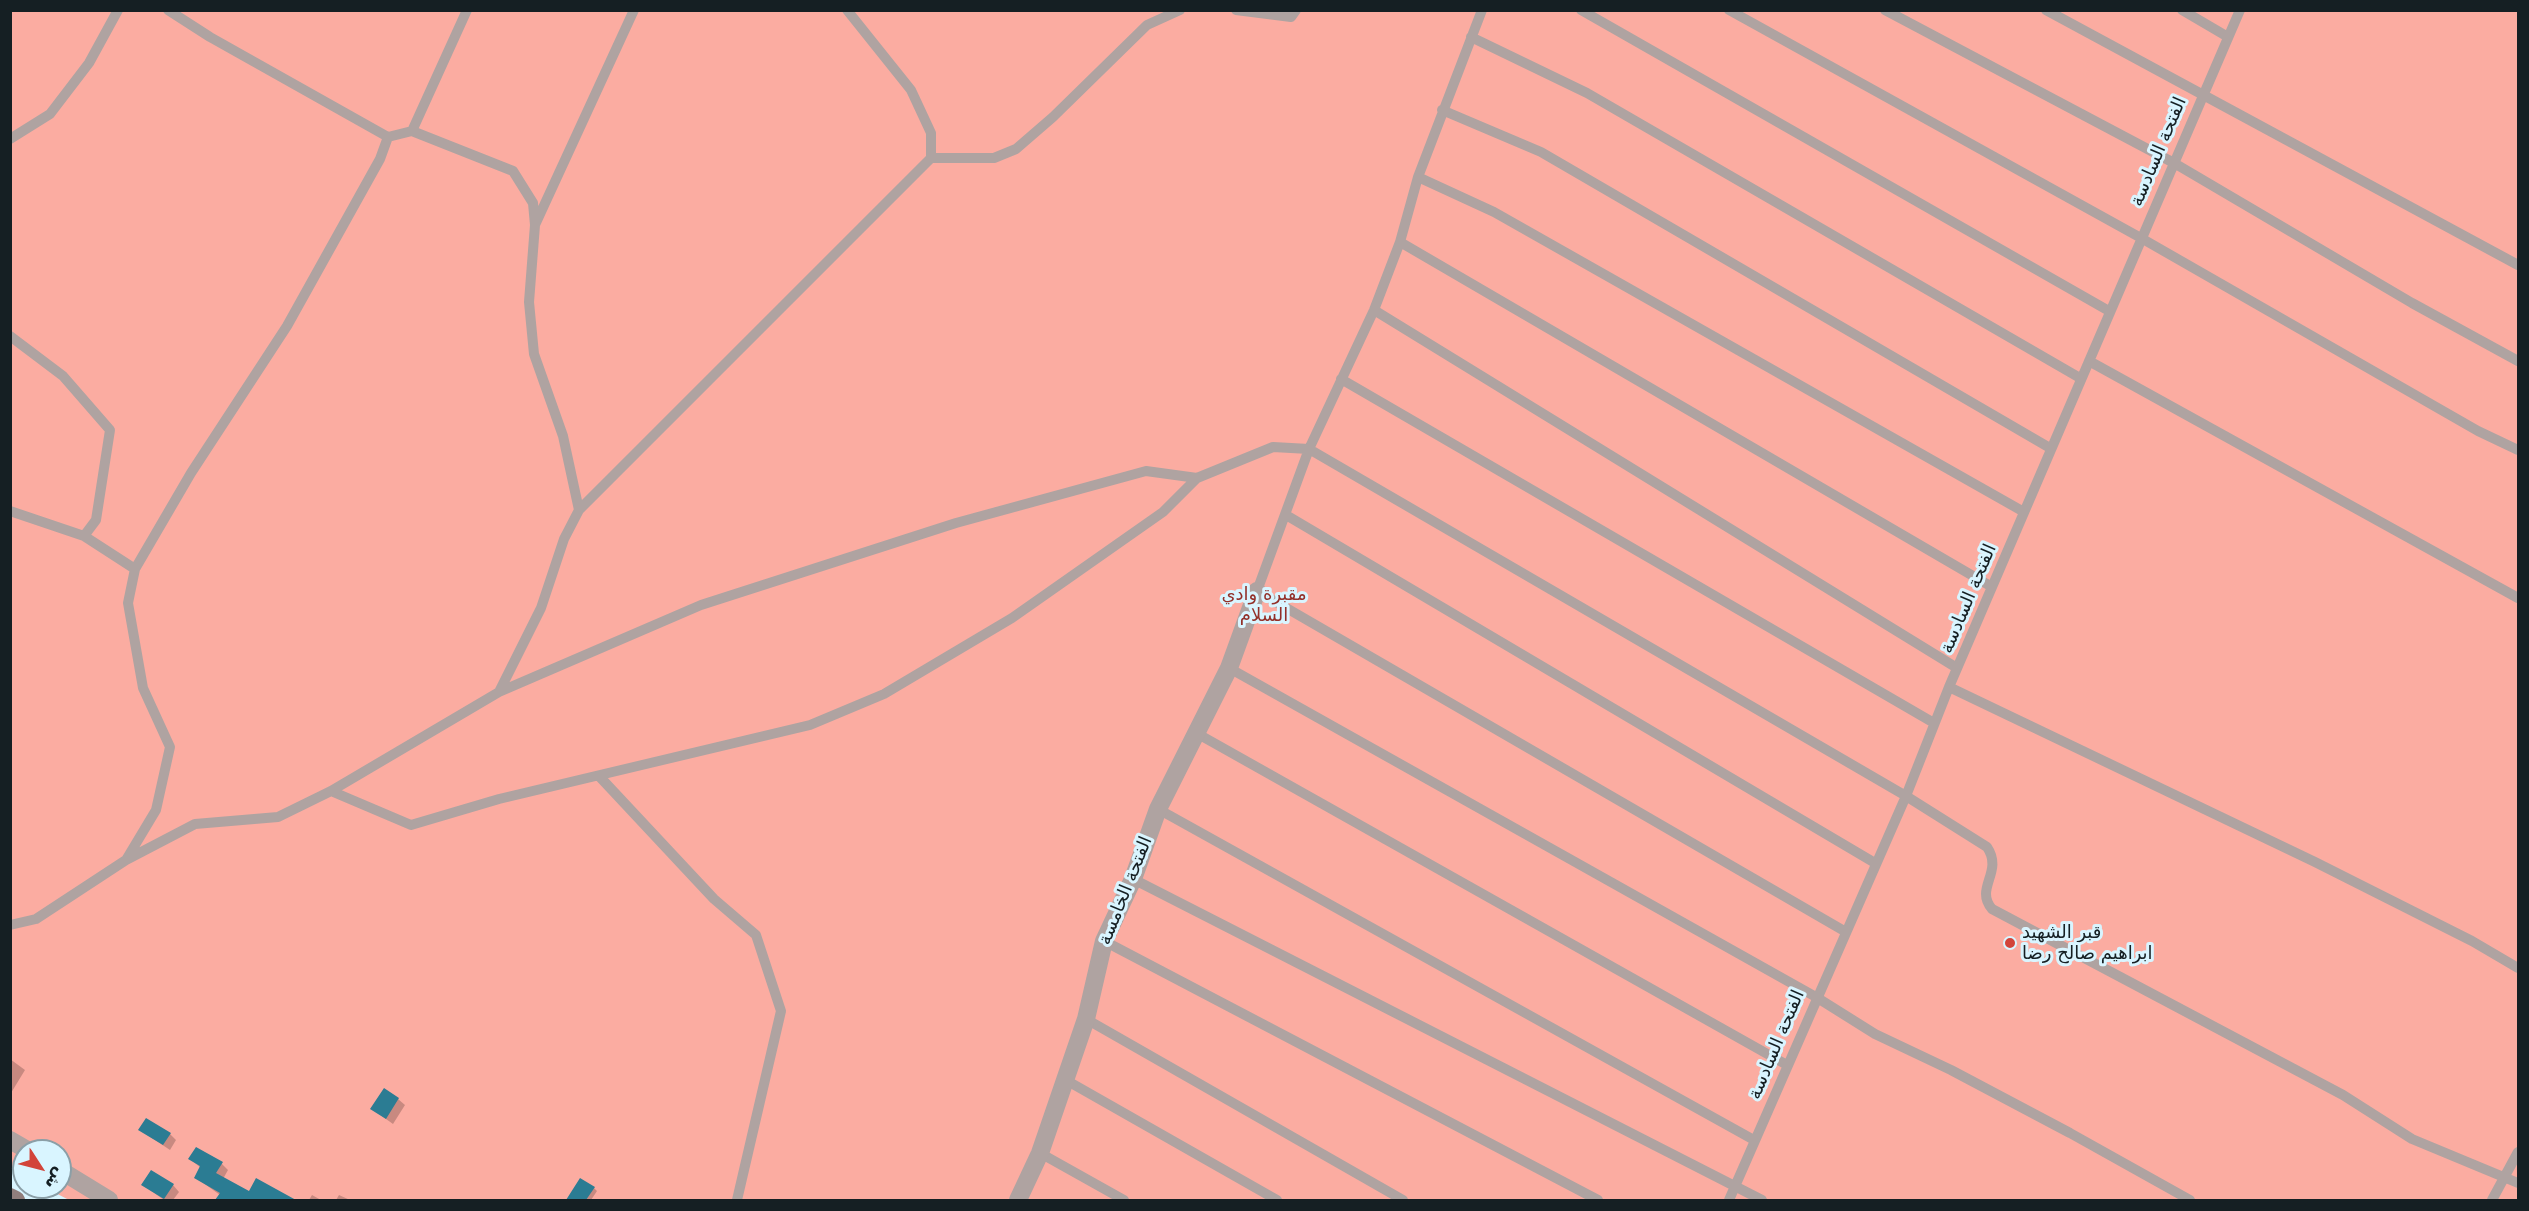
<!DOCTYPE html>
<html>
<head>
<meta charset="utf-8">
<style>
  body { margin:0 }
  #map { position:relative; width:2529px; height:1211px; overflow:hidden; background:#d9f5ff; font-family:"DejaVu Sans","Noto Naskh Arabic",sans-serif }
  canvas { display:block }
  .frame { position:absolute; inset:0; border:12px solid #151f23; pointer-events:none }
  .north { position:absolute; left:12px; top:1139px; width:60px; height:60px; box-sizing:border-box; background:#d9f5ff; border:2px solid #8b9fa7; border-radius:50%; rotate:126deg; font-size:16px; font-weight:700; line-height:24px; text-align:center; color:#151f23 }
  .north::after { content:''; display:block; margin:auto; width:21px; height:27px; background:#d2443a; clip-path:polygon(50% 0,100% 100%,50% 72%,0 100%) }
</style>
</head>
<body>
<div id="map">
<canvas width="2529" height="1211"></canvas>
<div class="frame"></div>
<div class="north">ش</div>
</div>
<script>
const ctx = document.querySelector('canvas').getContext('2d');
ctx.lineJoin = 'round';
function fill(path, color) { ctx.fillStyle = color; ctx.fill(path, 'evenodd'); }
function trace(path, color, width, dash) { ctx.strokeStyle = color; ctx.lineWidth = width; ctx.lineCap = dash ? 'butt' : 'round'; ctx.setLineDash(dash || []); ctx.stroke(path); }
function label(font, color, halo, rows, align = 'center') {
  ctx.font = font + ' "DejaVu Sans","Noto Naskh Arabic",sans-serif'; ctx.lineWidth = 6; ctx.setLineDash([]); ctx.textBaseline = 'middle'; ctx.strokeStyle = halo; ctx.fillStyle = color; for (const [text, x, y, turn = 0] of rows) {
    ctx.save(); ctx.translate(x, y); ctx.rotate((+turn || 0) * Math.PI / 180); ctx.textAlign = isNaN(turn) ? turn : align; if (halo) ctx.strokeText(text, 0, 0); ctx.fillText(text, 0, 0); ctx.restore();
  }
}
const green = new Path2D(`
  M10,11H2518V1200H69L44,1187H60V1151H24V1174L10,1166Z`);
const shadow = new Path2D(`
  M10,1059L25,1070L11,1093H10Z
  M398,1099L405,1105L393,1124L372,1109Z
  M140,1130L170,1134L176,1140L170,1150Z
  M190,1159L222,1164L228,1170L223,1179L256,1197L257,1180L293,1200L260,1198L261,1200H217L220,1195L195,1177L201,1168Z
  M143,1185H173L179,1192L173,1200H164Z
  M594,1188L597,1191L591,1200L573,1199Z
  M312,1195L321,1200H309Z
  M339,1195L350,1200H336Z`);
const building = new Path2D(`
  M384,1088L399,1098L386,1119L370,1109Z
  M146,1118L171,1133L163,1145L138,1130Z
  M196,1147L223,1162L216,1173L249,1191L256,1178L296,1200H215L220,1193L194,1178L200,1166L188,1159Z
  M151,1170L174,1184L164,1199L141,1185Z
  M580,1178L595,1187L586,1200H566Z`);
const lane = new Path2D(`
  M168,10L210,37L388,137
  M1236,10L1291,17L1296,10
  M1482,10L1418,177L1400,242L1374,310L1309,449L1257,591L1846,932
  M1581,10L2109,311
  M1729,10L2141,238L2478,431L2518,450
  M1885,10L2174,163L2412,303L2518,361
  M2046,10L2518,265
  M2182,10L2228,37
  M1471,37L1587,93L2080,378
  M1442,110L1541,152L2050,448
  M412,131L513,171L533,203L535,225L529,302L534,354L563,436L579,510L564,539L541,608L499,692
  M10,139L50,114L89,63L118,10
  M931,158H994L1016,149L1053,117L1147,25L1180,10
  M1418,177L1494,212L2024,512
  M535,225L634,10
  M1400,242L1992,587
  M1374,310L1957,668
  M10,336L63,376L110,430L96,520L84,536
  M2089,361L2518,598
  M1341,379L1934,723
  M579,510L931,158V133L911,90L847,10
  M10,511L84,536L135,569
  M1286,515L1875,863
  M1229,668L1816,997L1875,1034L1951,1070L2070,1133L2190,1200
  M1949,687L2315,862L2472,941L2518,968
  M1198,734L1787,1065
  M599,776L714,899L756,935L781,1011L737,1200
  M331,791L411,825L499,799L810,725L884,694L1012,618L1163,512L1197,478
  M1158,809L1754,1140
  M126,860L156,810L170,747L143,688L128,603L135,569L191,473L287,326L380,159L388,137L412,131L467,10
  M1133,879L1762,1200
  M10,925L36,919L126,860L195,824L278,817L331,791L499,692L701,605L956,523L1146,471L1197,478L1273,447L1309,449L1906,796L1987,847C2004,872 1974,888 1992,909L2343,1095L2412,1139L2518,1183
  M1104,941L1598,1200
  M1086,1019L1403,1200
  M1064,1079L1277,1200
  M1040,1153L1124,1200
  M1729,1200L1906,796L1949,687L2240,10
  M2492,1200L2518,1152`);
const street = new Path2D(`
  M10,1140L29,1151
  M60,1170L109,1200
  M1018,1200L1040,1153L1086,1019L1104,941L1133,879L1158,809L1229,668L1257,591`);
const secondary = new Path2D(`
  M10,1197L16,1200`);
const markers = [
  [2010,943,6,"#d2443a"]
];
const streetNames = [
  ["الفتحة السادسة",2159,152,-67],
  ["الفتحة السادسة",1969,599,-67],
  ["الفتحة الخامسة",1126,891,-68],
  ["الفتحة السادسة",1777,1045,-67]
];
const parkNames = [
  ["مقبرة وادي",1264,595],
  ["السلام",1264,616]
];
const poiNames = [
  ["قبر الشهيد",2022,933],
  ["ابراهيم صالح رضا",2022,954]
];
fill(green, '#fbaca1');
fill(shadow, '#0003');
fill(building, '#2b7c93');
trace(lane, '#afa3a1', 10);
trace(street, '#afa3a1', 18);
trace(secondary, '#907e7c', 18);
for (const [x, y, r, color] of markers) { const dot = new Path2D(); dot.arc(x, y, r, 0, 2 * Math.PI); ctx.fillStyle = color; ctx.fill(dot); trace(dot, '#d9f5ff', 2); }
label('18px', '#151f23', '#d9f5ff', streetNames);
label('18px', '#933029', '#d9f5ff', parkNames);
label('18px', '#151f23', '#d9f5ff', poiNames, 'left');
</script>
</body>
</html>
